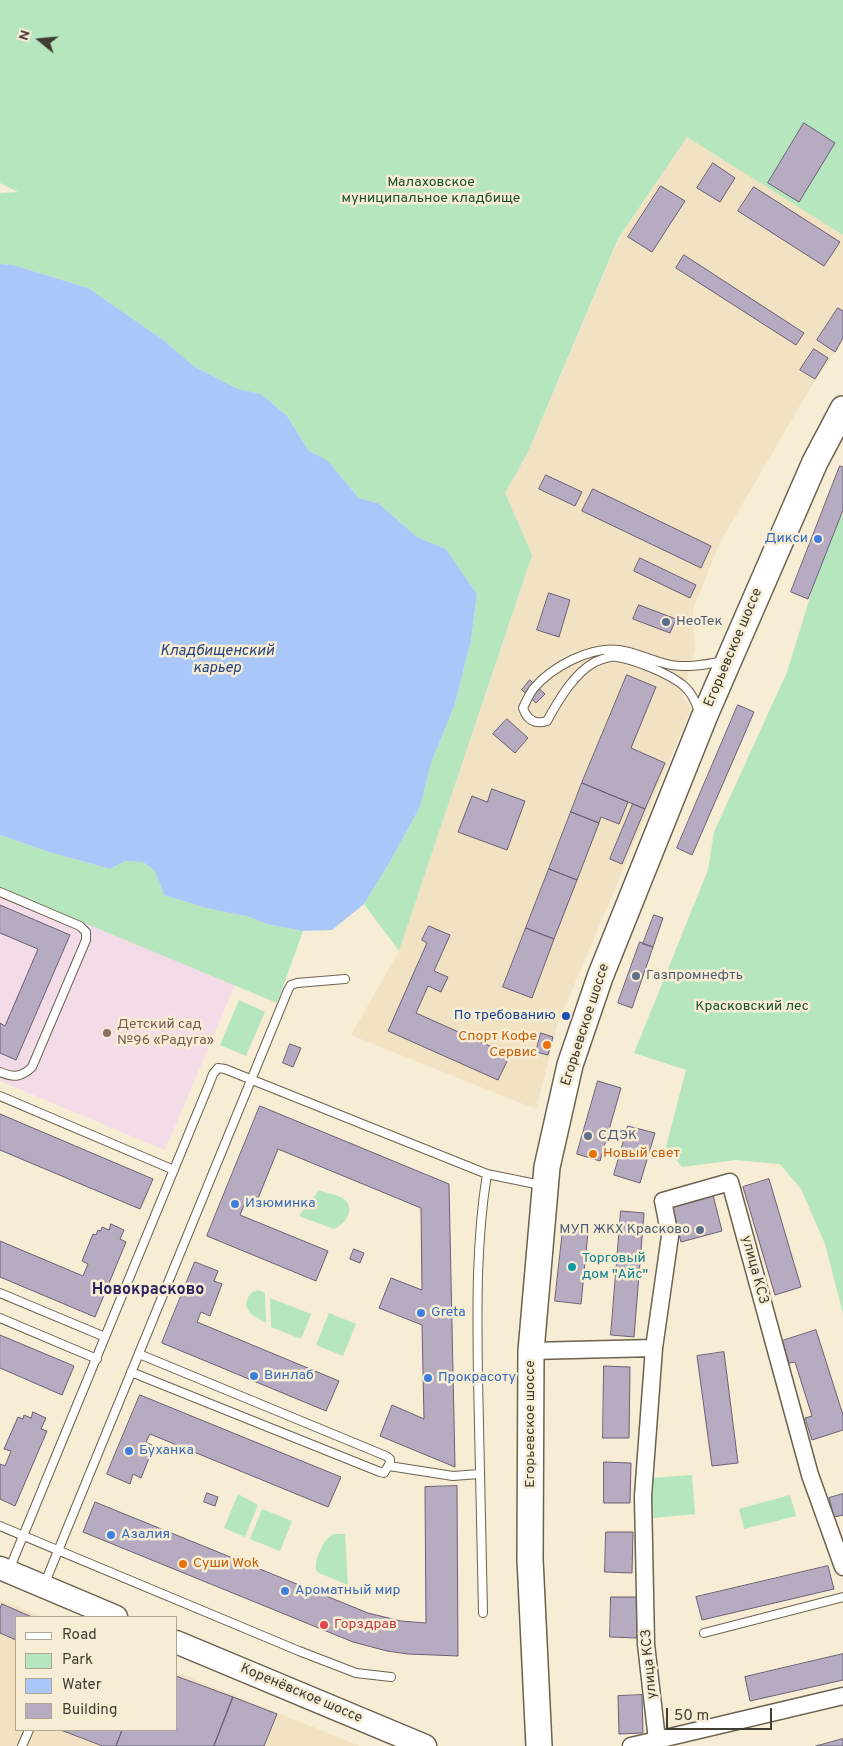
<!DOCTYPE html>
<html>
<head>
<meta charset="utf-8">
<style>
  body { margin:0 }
  #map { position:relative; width:843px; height:1746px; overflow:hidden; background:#f7ecd4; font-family:Overpass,sans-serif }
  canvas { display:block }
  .legend { position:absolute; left:15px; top:1616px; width:162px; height:115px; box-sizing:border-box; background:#f7ecd4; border:1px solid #aea693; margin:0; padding:6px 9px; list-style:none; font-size:15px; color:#403c32 }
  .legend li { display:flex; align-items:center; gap:10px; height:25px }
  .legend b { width:25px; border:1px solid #aea693 }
  .north { position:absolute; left:15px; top:15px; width:50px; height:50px; -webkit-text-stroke:4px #f7ecd4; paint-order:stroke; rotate:287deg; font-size:14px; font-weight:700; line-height:20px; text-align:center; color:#403c32 }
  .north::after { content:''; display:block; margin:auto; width:18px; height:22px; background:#403c32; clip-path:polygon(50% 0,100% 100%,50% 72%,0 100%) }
  .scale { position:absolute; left:666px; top:1708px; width:106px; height:22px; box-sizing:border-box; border:2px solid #403c32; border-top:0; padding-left:6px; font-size:15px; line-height:18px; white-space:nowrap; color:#403c32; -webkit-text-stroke:4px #f7ecd4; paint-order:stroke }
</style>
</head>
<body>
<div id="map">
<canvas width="843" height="1746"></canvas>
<ul class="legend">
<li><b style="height:6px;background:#fff"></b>Road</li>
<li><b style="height:14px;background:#b5e6be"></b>Park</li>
<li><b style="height:14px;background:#aac7f9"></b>Water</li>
<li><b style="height:14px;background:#b6abc1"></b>Building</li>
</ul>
<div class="north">N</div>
<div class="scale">50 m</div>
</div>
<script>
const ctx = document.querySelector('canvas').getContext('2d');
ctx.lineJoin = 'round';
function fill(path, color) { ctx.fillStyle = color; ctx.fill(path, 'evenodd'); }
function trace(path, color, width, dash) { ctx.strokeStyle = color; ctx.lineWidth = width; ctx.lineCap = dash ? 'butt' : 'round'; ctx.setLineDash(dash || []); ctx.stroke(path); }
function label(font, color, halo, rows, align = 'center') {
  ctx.font = font + ' Overpass,sans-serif'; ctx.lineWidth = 5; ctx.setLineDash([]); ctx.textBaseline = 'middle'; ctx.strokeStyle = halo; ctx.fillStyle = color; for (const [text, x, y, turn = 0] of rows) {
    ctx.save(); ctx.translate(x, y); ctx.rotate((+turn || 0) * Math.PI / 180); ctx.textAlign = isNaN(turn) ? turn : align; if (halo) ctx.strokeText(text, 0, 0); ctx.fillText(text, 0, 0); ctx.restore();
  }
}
const built = new Path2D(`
  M687,137L843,235V341L809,390L719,544L693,609L695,650L682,697L692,707L558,1023L536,1109L351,1035L399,951L531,555L505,493L527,454L619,239Z
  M0,1600L43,1617H16V1730H176V1672L360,1746H0Z`);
const education = new Path2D(`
  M0,888L235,985L165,1150L0,1081Z`);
const green = new Path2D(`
  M0,0H843V235L687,137L618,239L527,454L505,493L532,555L399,951L364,904L388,865L420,807L431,763L455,704L471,640L477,594L446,549L417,537L378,503L359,498L327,460L309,451L287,416L261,394L238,390L195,367L162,339L88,288L13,265L0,264V193L18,192L0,183Z
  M843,514V1313L825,1244L801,1189L780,1164L736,1160L682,1167L666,1147L686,1070L634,1053L708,870L714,832L787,672L827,542Z
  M0,835L49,852L110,869L125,861L143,862L155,871L164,895L206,908L250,917L266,924L303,931L277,1003L0,888Z
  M239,1000L265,1012L246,1056L220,1045Z
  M319,1190C326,1193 340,1195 345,1200C356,1210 344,1225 334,1229L299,1216Z
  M258,1290L265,1293L266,1323L251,1314L246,1306C247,1298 249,1292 258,1290Z
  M270,1298L311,1314L301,1339L271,1327Z
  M329,1313L356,1324L343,1356L316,1345Z
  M692,1475L695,1514L653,1518L650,1478Z
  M238,1494L258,1505L245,1537L224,1528Z
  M790,1495L796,1516L744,1529L739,1509Z
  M262,1509L292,1521L280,1551L250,1539Z
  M334,1534H345L348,1585L319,1573L316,1570C314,1560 324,1537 334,1534Z`);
const water = new Path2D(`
  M0,264L13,265L88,288L162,339L195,367L238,389L261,394L287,416L309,451L327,460L359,498L378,503L417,537L446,549L477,594L471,640L455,704L431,763L420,807L388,865L364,904L332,930L303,931L266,924L250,917L206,908L164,895L155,871L143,862L125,861L110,869L49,852L0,835Z`);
const building = new Path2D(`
  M804,123L835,143L799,202L768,183Z
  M713,163L735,178L720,202L697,188Z
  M661,186L685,201L652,252L628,237Z
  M754,187L840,242L824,266L738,211Z
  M684,255L804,333L796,345L676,268Z
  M838,308L843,311V338L835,352L817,340Z
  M814,349L828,358L815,379L800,370Z
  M840,466L843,467V510L808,599L791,592Z
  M546,475L582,492L575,506L539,489Z
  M593,489L711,546L701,568L582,511Z
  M640,558L696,585L690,598L634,571Z
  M549,593L570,600L559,637L537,630Z
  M639,605L676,619L670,633L633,619Z
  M627,675L656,687L631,748L665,763L645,809L582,783Z
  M530,680L545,694L536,703L522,690Z
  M738,705L754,712L692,855L677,848Z
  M507,719L528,738L515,753L493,734Z
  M582,783L628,802L619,824L601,817L599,823L571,812Z
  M492,789L525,801L507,850L458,832L472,796L487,802Z
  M633,804L645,809L622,864L610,859Z
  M571,812L599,823L577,880L549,869Z
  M549,869L577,880L554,939L526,928Z
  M0,905L70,935L16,1060L0,1053V1023L5,1026L38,949L0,933Z
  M654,915L663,918L653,947L643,944Z
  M429,926L450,935L434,971L448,977L441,992L428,986L416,1013L510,1055L498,1080L388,1031L427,943L422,940Z
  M526,928L554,939L532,998L503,987Z
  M640,942L653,947L632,1008L618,1003Z
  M541,1033L553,1037L548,1055L536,1052Z
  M290,1044L301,1048L293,1067L283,1063Z
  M598,1081L621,1088L600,1161L577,1154Z
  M260,1106L449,1184L455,1467L380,1436L392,1405L424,1419L422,1325L379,1308L391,1278L422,1290L421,1208L278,1149L255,1206L245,1203L240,1215L328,1251L316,1281L207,1236Z
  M0,1114L153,1179L140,1209L0,1150Z
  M628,1126L655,1133L640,1183L614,1175Z
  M769,1179L801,1287L775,1295L743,1187Z
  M713,1195L722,1231L681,1242L671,1206Z
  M621,1211L644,1213L634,1337L611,1335Z
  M111,1224L124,1230L120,1239L126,1242L95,1317L0,1277V1241L83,1276L88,1264L82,1261L93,1234L96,1235L98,1230L101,1231L102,1227L109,1230Z
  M563,1229L588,1232L581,1304L555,1301Z
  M354,1249L364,1253L360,1263L350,1259Z
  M195,1262L218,1271L214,1281L222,1284L210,1316L201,1312L197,1322L339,1381L326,1411L162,1343Z
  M816,1330L843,1415V1430L812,1440L805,1418L812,1416L795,1362L789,1363L782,1341Z
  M0,1335L74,1366L62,1395L0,1368Z
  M724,1352L738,1463L712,1466L697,1356Z
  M604,1366L630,1367L629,1438H603Z
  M140,1395L341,1477L328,1507L150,1434L146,1442L154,1446L141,1478L133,1474L130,1484L107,1474Z
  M33,1412L46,1418L41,1429L47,1431L15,1506L0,1499V1464L5,1466L11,1451L4,1449L18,1417L23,1419L24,1415L31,1418Z
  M604,1462L631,1463L630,1503H604Z
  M457,1486L458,1656L408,1654L387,1651L353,1642L83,1532L95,1502L368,1613L401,1621L426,1623L425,1487Z
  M207,1493L218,1497L215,1506L204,1502Z
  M843,1494V1515L834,1517L829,1498Z
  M606,1532H633L632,1573L605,1572Z
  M828,1566L834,1589L702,1620L696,1597Z
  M611,1597H638L637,1638L610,1637Z
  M2,1604L32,1617H16V1640L0,1633V1609Z
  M843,1654V1680L750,1701L745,1677Z
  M176,1676L233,1697L214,1746H116L122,1730H176Z
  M642,1695L643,1733L619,1734L618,1696Z
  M233,1697L277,1714L264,1746H214Z
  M61,1730H122L116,1746H103Z
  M843,1739V1746H816Z`);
const lane = new Path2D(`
  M699,712C696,702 692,693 684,686C670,674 636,660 617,657C609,656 602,659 595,662C574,673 558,701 547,721C535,725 527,720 523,708C526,702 529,694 534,688C552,667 590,646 619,650C634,652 648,659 663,663C683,669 704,665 724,661
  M0,892L80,926L86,932V940L32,1067C22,1077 14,1078 0,1072
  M0,1096L174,1170
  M0,1293L105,1337
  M0,1318L97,1359
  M131,1372L380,1472L384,1473L390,1463V1459L386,1456L139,1354
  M389,1466L453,1476L479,1474
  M0,1526L299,1651L356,1673L391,1677
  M9,1570L210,1082L213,1074L218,1068L225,1069L487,1174L541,1185
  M44,1585L288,990L291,985L297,983L345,979
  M483,1613C481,1534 479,1456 478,1378C477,1310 476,1241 487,1174
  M704,1633L843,1597
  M22,1746L29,1730`);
const street = new Path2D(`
  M531,1351L654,1348L670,1236L663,1201L730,1182L810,1475L843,1567
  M657,1740L843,1696
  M631,1746L657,1740L646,1644L643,1496L654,1348`);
const secondary = new Path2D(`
  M0,1568L116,1617
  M176,1642L425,1746`);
const primary = new Path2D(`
  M539,1746L530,1559L531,1351L547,1167L570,1065L600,977L705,715L815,462L843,409`);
const markers = [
  [818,539,5,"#3f7fe0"],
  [666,622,5,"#5c6f8a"],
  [636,976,5,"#5c6f8a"],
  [566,1016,5,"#1a4fb4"],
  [107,1033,5,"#8d6e63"],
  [547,1045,5,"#e8710a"],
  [588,1136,5,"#5c6f8a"],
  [593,1154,5,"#e8710a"],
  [235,1204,5,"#3f7fe0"],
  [700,1230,5,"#5c6f8a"],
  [572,1267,5,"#0f9aa8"],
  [421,1313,5,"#3f7fe0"],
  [254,1376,5,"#3f7fe0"],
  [428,1378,5,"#3f7fe0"],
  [129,1451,5,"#3f7fe0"],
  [111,1535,5,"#3f7fe0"],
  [183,1564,5,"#e8710a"],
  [285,1591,5,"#3f7fe0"],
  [324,1625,5,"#e0444e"]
];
const parkNames = [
  ["Малаховское",431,183],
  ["муниципальное кладбище",431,199],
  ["Красковский лес",752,1007]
];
const shopNames = [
  ["Дикси",808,539,"right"],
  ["Изюминка",245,1204],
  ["Greta",431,1313],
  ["Винлаб",264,1376],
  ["Прокрасоту",438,1378],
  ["Буханка",139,1451],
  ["Азалия",121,1535],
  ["Ароматный мир",295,1591]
];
const serviceNames = [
  ["НеоТек",676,622],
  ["Газпромнефть",646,976],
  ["СДЭК",598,1136],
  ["МУП ЖКХ Красково",690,1230,"right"]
];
const streetNames = [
  ["Егорьевское шоссе",734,648,-67],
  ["Егорьевское шоссе",586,1025,-72],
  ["улица КСЗ",754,1270,75],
  ["Егорьевское шоссе",531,1424,-90],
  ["улица КСЗ",650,1664,-95],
  ["Коренёвское шоссе",301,1694,23]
];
const transitNames = [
  ["По требованию",556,1016]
];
const educationNames = [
  ["Детский сад",117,1025],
  ["№96 «Радуга»",117,1041]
];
const foodNames = [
  ["Спорт Кофе",537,1037,"right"],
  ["Сервис",537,1053,"right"],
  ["Новый свет",603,1154],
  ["Суши Wok",193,1564]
];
const cultureNames = [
  ["Торговый",582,1259],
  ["дом \"Айс\"",582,1275]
];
const healthNames = [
  ["Горздрав",334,1625]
];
const waterNames = [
  ["Кладбищенский",217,652],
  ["карьер",217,669]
];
const quarterNames = [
  ["Новокрасково",148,1291]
];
fill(built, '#f0e2c3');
fill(education, '#f3dce8');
fill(green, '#b5e6be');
fill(water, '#aac7f9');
fill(building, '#b6abc1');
trace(building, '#6b6075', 1);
trace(lane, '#6c624d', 10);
trace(street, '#6c624d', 19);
trace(secondary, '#6c624d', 25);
trace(primary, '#6c624d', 28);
trace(lane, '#fff', 8);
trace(street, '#fff', 16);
trace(secondary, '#fff', 22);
trace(primary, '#fff', 25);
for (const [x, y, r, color] of markers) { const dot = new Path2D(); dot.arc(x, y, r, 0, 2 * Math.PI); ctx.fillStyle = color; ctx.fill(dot); trace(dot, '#f7ecd4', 2); }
label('14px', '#1a512a', '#f7ecd4', parkNames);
label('14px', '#366cbe', '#f7ecd4', shopNames, 'left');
label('14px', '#4e5e75', '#f7ecd4', serviceNames, 'left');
label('14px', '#403c32', '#f7ecd4', streetNames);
label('14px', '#164399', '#f7ecd4', transitNames, 'right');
label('14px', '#785e54', '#f7ecd4', educationNames, 'left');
label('14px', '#c56008', '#f7ecd4', foodNames, 'left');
label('14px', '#0d838f', '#f7ecd4', cultureNames, 'left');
label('14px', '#be3a42', '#f7ecd4', healthNames, 'left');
label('italic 15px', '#23447f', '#f7ecd4', waterNames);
label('bold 16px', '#2d235e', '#f7ecd4', quarterNames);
</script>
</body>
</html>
